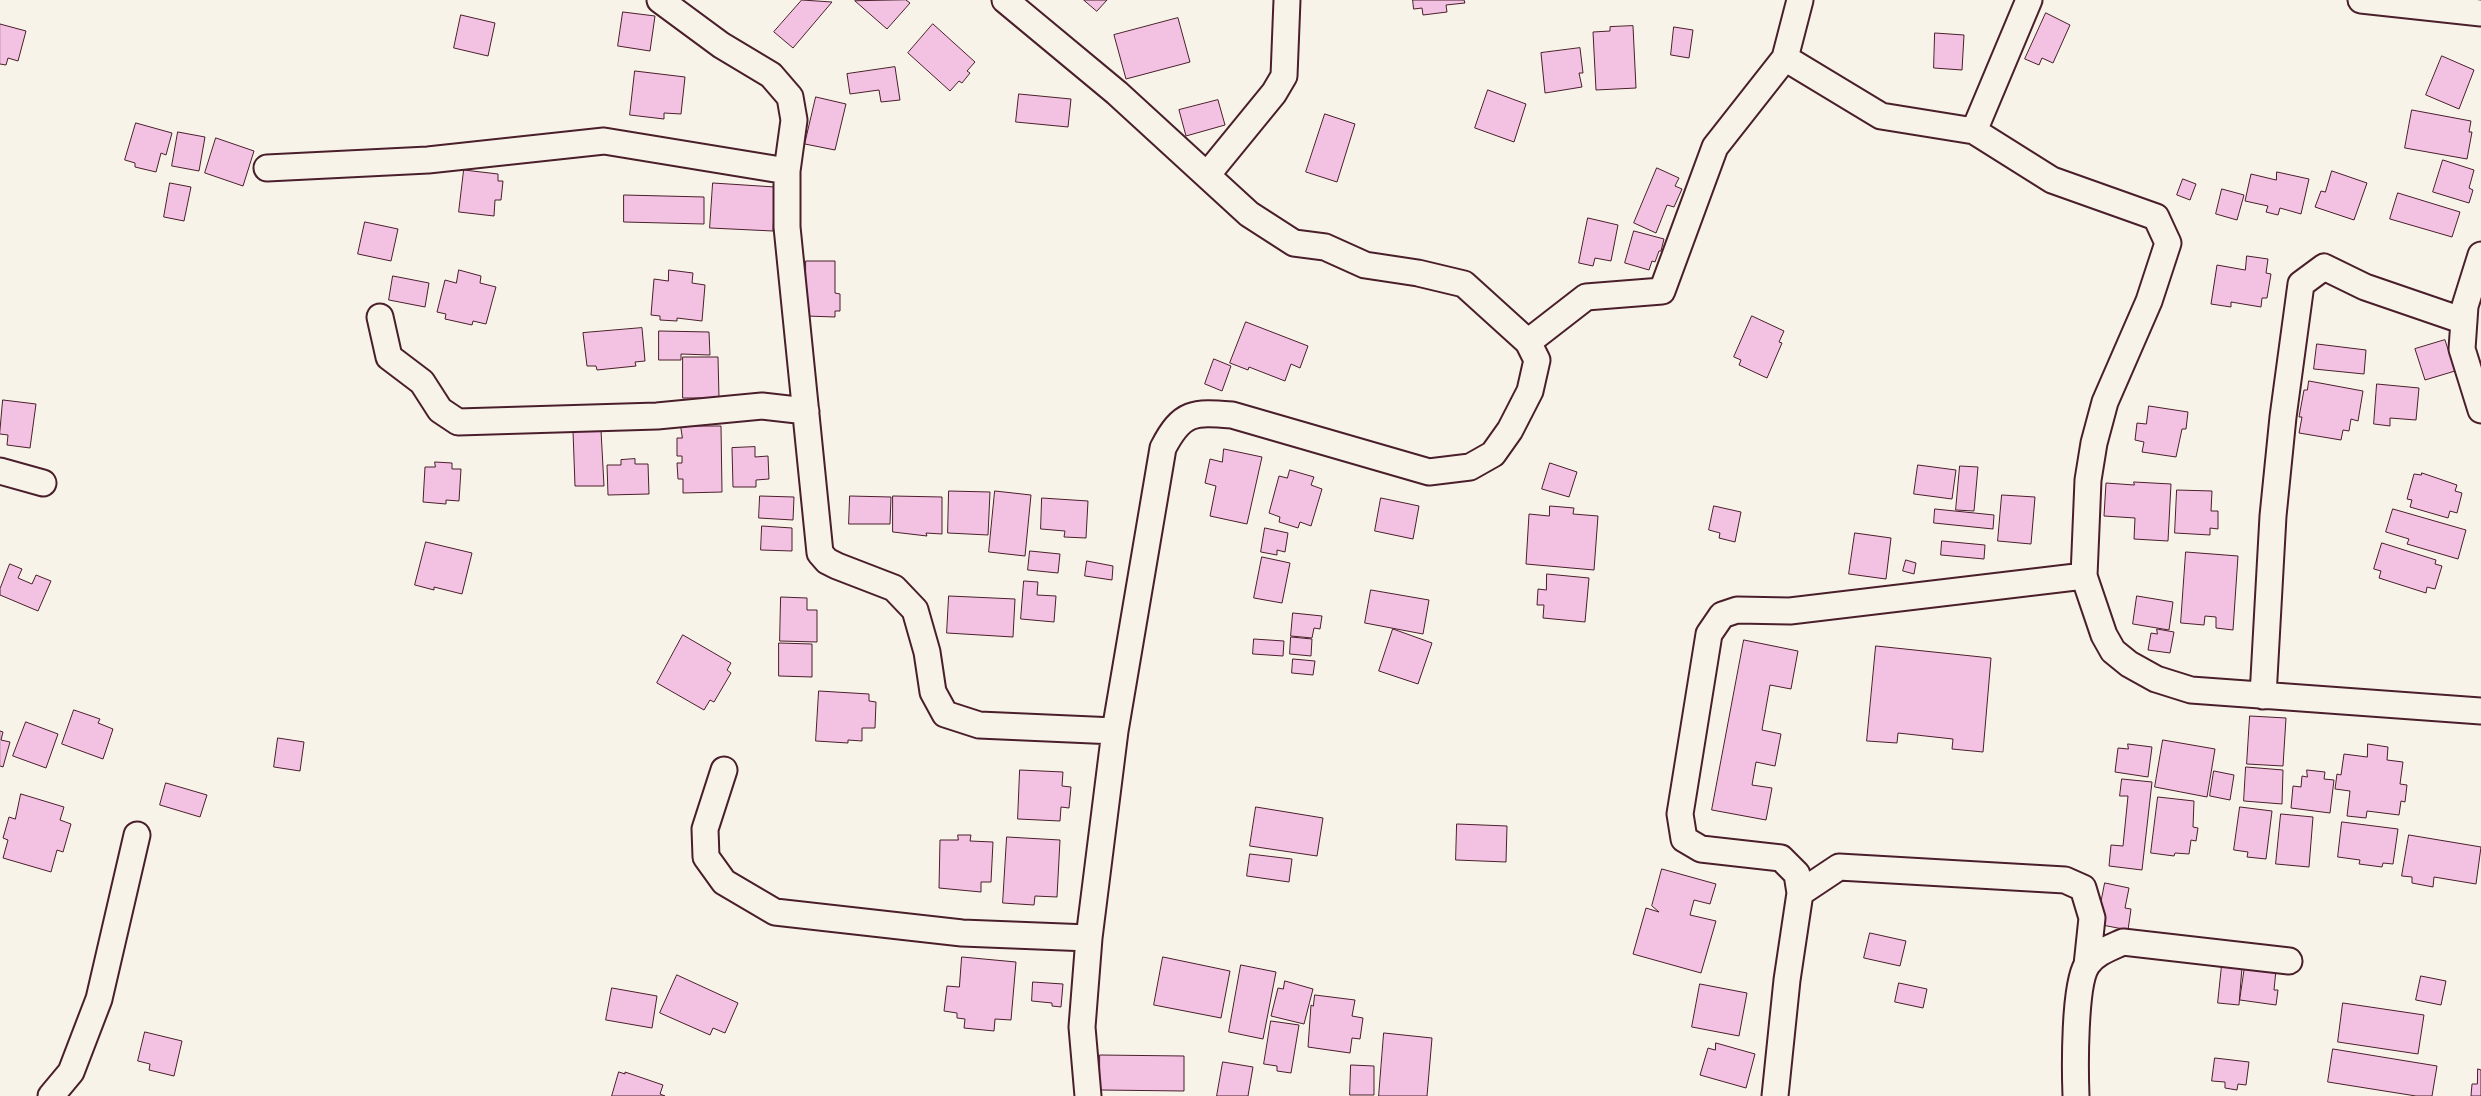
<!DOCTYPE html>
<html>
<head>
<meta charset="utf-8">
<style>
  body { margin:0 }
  canvas { display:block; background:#f7f3e8 }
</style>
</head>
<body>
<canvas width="2481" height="1096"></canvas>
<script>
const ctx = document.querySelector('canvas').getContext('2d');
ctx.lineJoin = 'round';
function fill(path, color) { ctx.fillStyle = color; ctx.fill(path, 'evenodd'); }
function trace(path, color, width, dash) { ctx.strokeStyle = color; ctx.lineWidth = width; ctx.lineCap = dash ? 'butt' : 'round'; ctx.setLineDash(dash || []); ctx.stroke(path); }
const building = new Path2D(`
  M802,0L832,2L793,48L774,32Z
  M906,0L910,3L887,29L855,1Z
  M1084,0H1107L1097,11Z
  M1413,0H1464L1465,3L1446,5L1447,12L1423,15L1422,8L1414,9Z
  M623,12L655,16L650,51L618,46Z
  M2046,13L2070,25L2053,63L2042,58L2039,65L2025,59Z
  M461,15L495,23L488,56L454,48Z
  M1178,18L1190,62L1126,79L1114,35Z
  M0,24L26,31L18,61L8,58L6,65L0,64Z
  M933,24L975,62L967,71L970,73L962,83L959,81L950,91L908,53Z
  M1633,26L1636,88L1596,90L1593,32L1610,31V27Z
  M1674,27L1693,30L1689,58L1671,55Z
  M1935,33L1964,35L1962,70L1934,68Z
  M1580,48L1583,73H1579L1582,87L1545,93L1541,53Z
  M2442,56L2474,70L2459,109L2426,95Z
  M895,67L900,100L881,102L879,90L850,94L847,74Z
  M635,71L685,77L681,114L664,113V119L630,115Z
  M1488,90L1526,104L1514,142L1475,128Z
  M1019,94L1071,99L1068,127L1016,122Z
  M816,97L846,104L835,150L805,144Z
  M1218,100L1225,125L1186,136L1179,110Z
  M2412,110L2471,121L2469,132H2472L2467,159L2405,148Z
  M1325,114L1355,124L1337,182L1306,172Z
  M136,123L172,133L166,155L161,153L156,172L135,167V163L125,160Z
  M178,132L205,137L199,171L172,166Z
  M216,138L254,151L243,186L205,173Z
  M2443,160L2474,170L2469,188L2473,190L2469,203L2433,192Z
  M1657,168L1679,178L1675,186L1682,189L1674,207L1667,205L1656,233L1634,223Z
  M464,170L498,174V181H503L501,200H495L494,216L459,212Z
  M2332,171L2367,183L2354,220L2315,207L2321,191L2325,192Z
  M2277,172L2309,179L2301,214L2280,208L2278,215L2266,212L2268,206L2245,201L2251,174L2276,180Z
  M2183,179L2196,184L2190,200L2177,195Z
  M170,183L191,187L184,221L164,217Z
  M713,183L775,187L773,231L710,228Z
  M2222,189L2244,195L2237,220L2216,214Z
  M2398,193L2460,212L2452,237L2390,219Z
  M624,195L704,197V224L624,222Z
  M1588,218L1618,225L1611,261L1595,258L1593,266L1579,263Z
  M365,222L398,229L391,261L358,254Z
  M1634,231L1664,239L1661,251H1659L1655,262L1652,261L1649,270L1625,263Z
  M2247,256L2268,259L2266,273L2271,274L2267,298H2262L2261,307L2231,302V307L2211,304L2217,265L2245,270Z
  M806,261H835V293L840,294V311H835V317L806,316Z
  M459,270L481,276L480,283L496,287L486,324L473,321L472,325L445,319L446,314L437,312L445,280L456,283Z
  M669,270L693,273L692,283L705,285L702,321L677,318V321L660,320V316L651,315L654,279L668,281Z
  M393,276L429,283L425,307L389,300Z
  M1752,316L1784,331L1779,342L1782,343L1767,378L1739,365L1741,360L1734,357Z
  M1246,322L1308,346L1300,368L1291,364L1285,381L1249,367L1248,370L1230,363Z
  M642,328L645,361L635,362L636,366L597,370L596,366H587L583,333Z
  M659,331L709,332L710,355L681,354V360H659Z
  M2445,340L2455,371L2425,380L2415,349Z
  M2317,344L2366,350L2364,374L2314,369Z
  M683,357H718L719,398H683Z
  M1214,359L1231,366L1222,391L1205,384Z
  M2309,381L2363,391L2358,421L2351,419L2349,431L2343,430L2341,440L2299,433L2302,417H2299L2304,390H2307Z
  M2377,384L2419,388L2416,420L2390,418V426L2374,424Z
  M3,400L36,404L30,448L7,445L8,435L0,434Z
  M2149,406L2188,412L2186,429H2182L2176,457L2142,452L2144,442L2135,440L2137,423L2146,424Z
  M681,426H721L722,492L683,493V479H678L677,463H682V456H677V438H682Z
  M601,430L604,486H575L573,431Z
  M755,447V457L768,456L769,479L756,480V487H733L732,448Z
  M1224,449L1262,457L1247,524L1210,516L1216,486L1205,483L1210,459L1222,462Z
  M635,459V464H648L649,494L608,495L607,465H621V460Z
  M435,462L452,463V469H461L459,501L446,500V504L423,502L425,467H435Z
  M1550,463L1577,472L1569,497L1542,489Z
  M1918,465L1956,470L1952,499L1914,494Z
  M1960,466L1978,467L1974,511L1956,510Z
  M1290,470L1314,477L1311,485L1322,489L1311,526L1300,522L1298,528L1279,522L1280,517L1269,513L1279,476L1287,478Z
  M2422,473L2457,485L2455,491L2462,493L2457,513L2450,511L2448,518L2410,507L2412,500L2407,499L2414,474L2421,475Z
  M2134,482L2171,484L2168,541L2134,539L2135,518L2104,516L2106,483L2134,485Z
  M2177,490L2212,491L2211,511H2218V529L2210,528V535L2175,533Z
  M949,491L990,492L988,535L948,533Z
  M995,491L1031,495L1025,556L989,552Z
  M2002,495L2035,497L2031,544L1998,541Z
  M760,496L794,497L793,520L759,518Z
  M850,496L891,497L890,524H849Z
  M893,496L942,497V534L926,533L927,536L893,532Z
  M1042,498L1088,501L1086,538L1064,537L1065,531L1041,529Z
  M1381,498L1419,506L1413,539L1375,531Z
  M1550,506L1574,508L1573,514L1598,516L1594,570L1526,564L1529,514L1549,516Z
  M1714,506L1741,512L1735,542L1719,538L1720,533L1709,530Z
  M1935,509L1994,515L1993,529L1934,523Z
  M2393,509L2466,530L2458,559L2407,544L2409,539L2386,532Z
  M762,526L792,528V551L761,550Z
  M1265,528L1288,533L1285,552L1277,550V555L1261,552Z
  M1855,533L1891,538L1886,579L1849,574Z
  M1942,541L1985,545L1984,559L1941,555Z
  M426,542L472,553L462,594L434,587V590L415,585Z
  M2382,543L2436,560L2435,564L2442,566L2435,589L2427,587L2426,593L2379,578L2381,571L2374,569Z
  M1030,551L1060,554L1058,573L1028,570Z
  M2186,552L2238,556L2233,630L2216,628V617L2205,616L2204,625L2181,623Z
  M1262,557L1290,563L1282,603L1254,598Z
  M1906,560L1916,563L1914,574L1903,571Z
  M1087,561L1113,566L1112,580L1085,576Z
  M10,564L22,569L18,578L32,584L36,575L51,581L38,611L0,595V589Z
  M1547,574L1589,578L1585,622L1543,618L1544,605H1537L1538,589L1546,590Z
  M1024,581L1038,582L1037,595L1056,596L1054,622L1021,619Z
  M1371,590L1429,600L1423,634L1365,623Z
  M949,596L1015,599L1013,637L947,633Z
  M2137,596L2173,602L2169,630L2133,624Z
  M781,597L807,598V610H817V642L780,641Z
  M1293,613L1322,616L1320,629L1314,628L1312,638L1291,636Z
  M1393,629L1432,643L1418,684L1379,671Z
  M2157,629L2174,632L2170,653L2148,650L2151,633L2157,634Z
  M683,635L731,663L727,670L731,673L714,702L710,700L704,710L657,683Z
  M1291,637L1312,639L1311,656L1290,654Z
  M1254,639L1284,641L1283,656L1253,654Z
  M1744,640L1798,651L1791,689L1770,685L1762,730L1781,734L1775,766L1756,762L1752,785L1772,788L1766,820L1712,810Z
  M779,643L812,644V677L779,676Z
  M1876,646L1991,658L1983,752L1952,749L1953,739L1898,733L1897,743L1867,741Z
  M1293,659L1315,661L1313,675L1292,673Z
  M819,691L869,694V701L876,702L875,728H862V741L848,740V743L816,741Z
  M74,710L100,719L98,723L113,729L103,759L62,744Z
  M2250,716L2286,718L2283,766L2247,764Z
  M26,722L58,734L46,768L13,756Z
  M0,731L3,732L1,740L10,742L3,767L0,766Z
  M278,738L304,742L300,771L274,767Z
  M2163,740L2215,749L2207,797L2155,787Z
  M2128,744L2152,747L2148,777L2115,772L2118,748L2128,749Z
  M2368,744L2388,747L2387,760L2403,762L2400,784L2407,785L2405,802L2401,801L2399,815L2367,811L2366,818L2347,816L2350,791L2335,789L2337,774L2341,775L2344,754L2367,757Z
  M2246,767L2283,770L2282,804L2244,801Z
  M1020,770L1063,772L1062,786L1071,787L1069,808L1061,807L1060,821L1018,819Z
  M2307,770L2325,772L2324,779L2334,780L2330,813L2291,808L2293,786L2301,787L2302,776L2307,777Z
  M2214,771L2234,775L2230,800L2210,796Z
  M2122,779L2152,782L2142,870L2109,866L2111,845L2123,846L2128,796H2120Z
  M166,783L207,795L200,817L160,805Z
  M21,794L64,807L60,820L71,824L63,852L57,850L51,872L3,858L8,840L3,838L9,817L15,819Z
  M2158,797L2194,801L2193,827L2198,828L2196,841L2191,840L2189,854L2175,853L2174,856L2151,853Z
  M1256,807L1323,818L1317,856L1250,846Z
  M2240,807L2272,811L2266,859L2247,857L2248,852L2234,850Z
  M2281,814L2313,817L2309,867L2276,864Z
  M2342,822L2398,829L2393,864L2383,863L2382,867L2359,864L2360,860L2338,857Z
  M1457,824L1507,826L1506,862L1456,860Z
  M958,835H971L970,841L993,842L991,882H981V892L939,888L940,840H958Z
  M2409,835L2481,847L2476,884L2434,877L2433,887L2412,883V877L2402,876Z
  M1007,837L1060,840L1057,897L1035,896L1034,905L1003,903Z
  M1250,854L1292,859L1289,882L1247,876Z
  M1662,869L1716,884L1710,904L1694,900L1690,915L1716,921L1701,973L1633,954L1646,908L1659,912L1652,906Z
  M2105,883L2129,888L2125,908L2131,909L2128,930L2097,924Z
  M1870,933L1906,941L1900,966L1864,958Z
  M962,957L1016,962L1011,1020L995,1019L994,1031L964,1028L965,1019L957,1018V1013L944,1011L947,986L959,987Z
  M1163,957L1230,971L1221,1018L1154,1005Z
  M1241,965L1276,972L1263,1039L1229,1032Z
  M2222,965L2242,967L2239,1005L2218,1003Z
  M2245,966L2276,970L2274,990H2278L2276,1005L2240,1000Z
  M677,975L738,1003L725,1033L713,1028L710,1035L660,1013Z
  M2421,976L2446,981L2441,1005L2416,1000Z
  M1285,981L1313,989L1304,1024L1271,1016L1278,988L1283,989Z
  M1033,982L1063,984L1061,1007L1052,1006V1003L1032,1001Z
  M1899,983L1927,989L1923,1008L1895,1002Z
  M1700,984L1747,993L1739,1036L1692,1027Z
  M612,988L657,996L652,1028L606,1020Z
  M1315,995L1355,1000L1352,1016L1363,1018L1360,1039L1352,1038L1350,1053L1308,1047L1311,1005L1313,1006Z
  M2343,1003L2424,1015L2418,1054L2338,1042Z
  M1271,1021L1299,1025L1291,1073L1277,1071V1066L1264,1064Z
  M145,1032L182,1041L174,1076L149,1070L150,1064L138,1061Z
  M1384,1033L1432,1038L1427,1096H1379Z
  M1716,1043L1755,1054L1746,1088L1700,1075L1708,1048L1715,1050Z
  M2333,1049L2437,1066L2432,1096H2416L2328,1082Z
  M1100,1055L1184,1056V1091L1100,1090Z
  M2215,1058L2249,1062L2246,1085L2238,1084L2237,1090L2225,1088V1082L2212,1081Z
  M1223,1062L1253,1067L1248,1096H1217Z
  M1351,1065L1374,1066V1095H1350Z
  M2478,1069L2481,1070V1096H2471L2472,1084H2477Z
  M619,1072L625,1074V1072L663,1085L660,1094L665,1096H612Z`);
const minor = new Path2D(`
  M660,0L721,45L771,75L790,97L794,120L787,171V227L820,553L827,561L837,566L894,588L915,610L927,652L933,692L945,714L979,725L1115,731
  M1005,0L1117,93L1249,214L1294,243L1325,247L1365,265L1418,273L1464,284L1528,342L1537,360L1530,391L1510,430L1493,454L1470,467L1429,472L1232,415C1194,412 1182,411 1163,448L1115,731L1089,938L1082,1027L1088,1096
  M2361,0L2481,13
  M1785,58L1881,116L1974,131L2052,180L2156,217L2168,243L2149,301L2105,402L2094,443L2088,480L2084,576L2104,635L2113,651L2129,664L2156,679L2191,690L2481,711
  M1974,131L2029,0
  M267,168L428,160L604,141L787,171
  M1207,175L1274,93L1284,76L1287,0
  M2481,255L2465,306L2462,349L2481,410
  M380,317L389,357L422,382L440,410L458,422L657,416L762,406L806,411
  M1528,342L1586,297L1662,291L1715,147L1785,58L1800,0
  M0,471L43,483
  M2263,696L2273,516L2283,417L2301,284L2324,267L2365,287L2464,321
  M724,770L705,829L706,857L724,882L775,912L962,933L1089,938
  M1800,893L1839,867L2065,880L2083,888L2092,918L2087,965
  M51,1096L71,1072L99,999L137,835
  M1775,1096L1787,980L1800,893L1797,874L1781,858L1701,849L1684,839L1680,814L1709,634L1722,615L1737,610L1790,611L2084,576
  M2076,1096C2075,1070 2074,985 2087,965C2095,953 2110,948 2123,942L2289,961`);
fill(building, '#f3c2e3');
trace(building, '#4a1f2b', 1);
trace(minor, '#4a1f2b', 29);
trace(minor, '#f7f3e8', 25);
</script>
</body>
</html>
